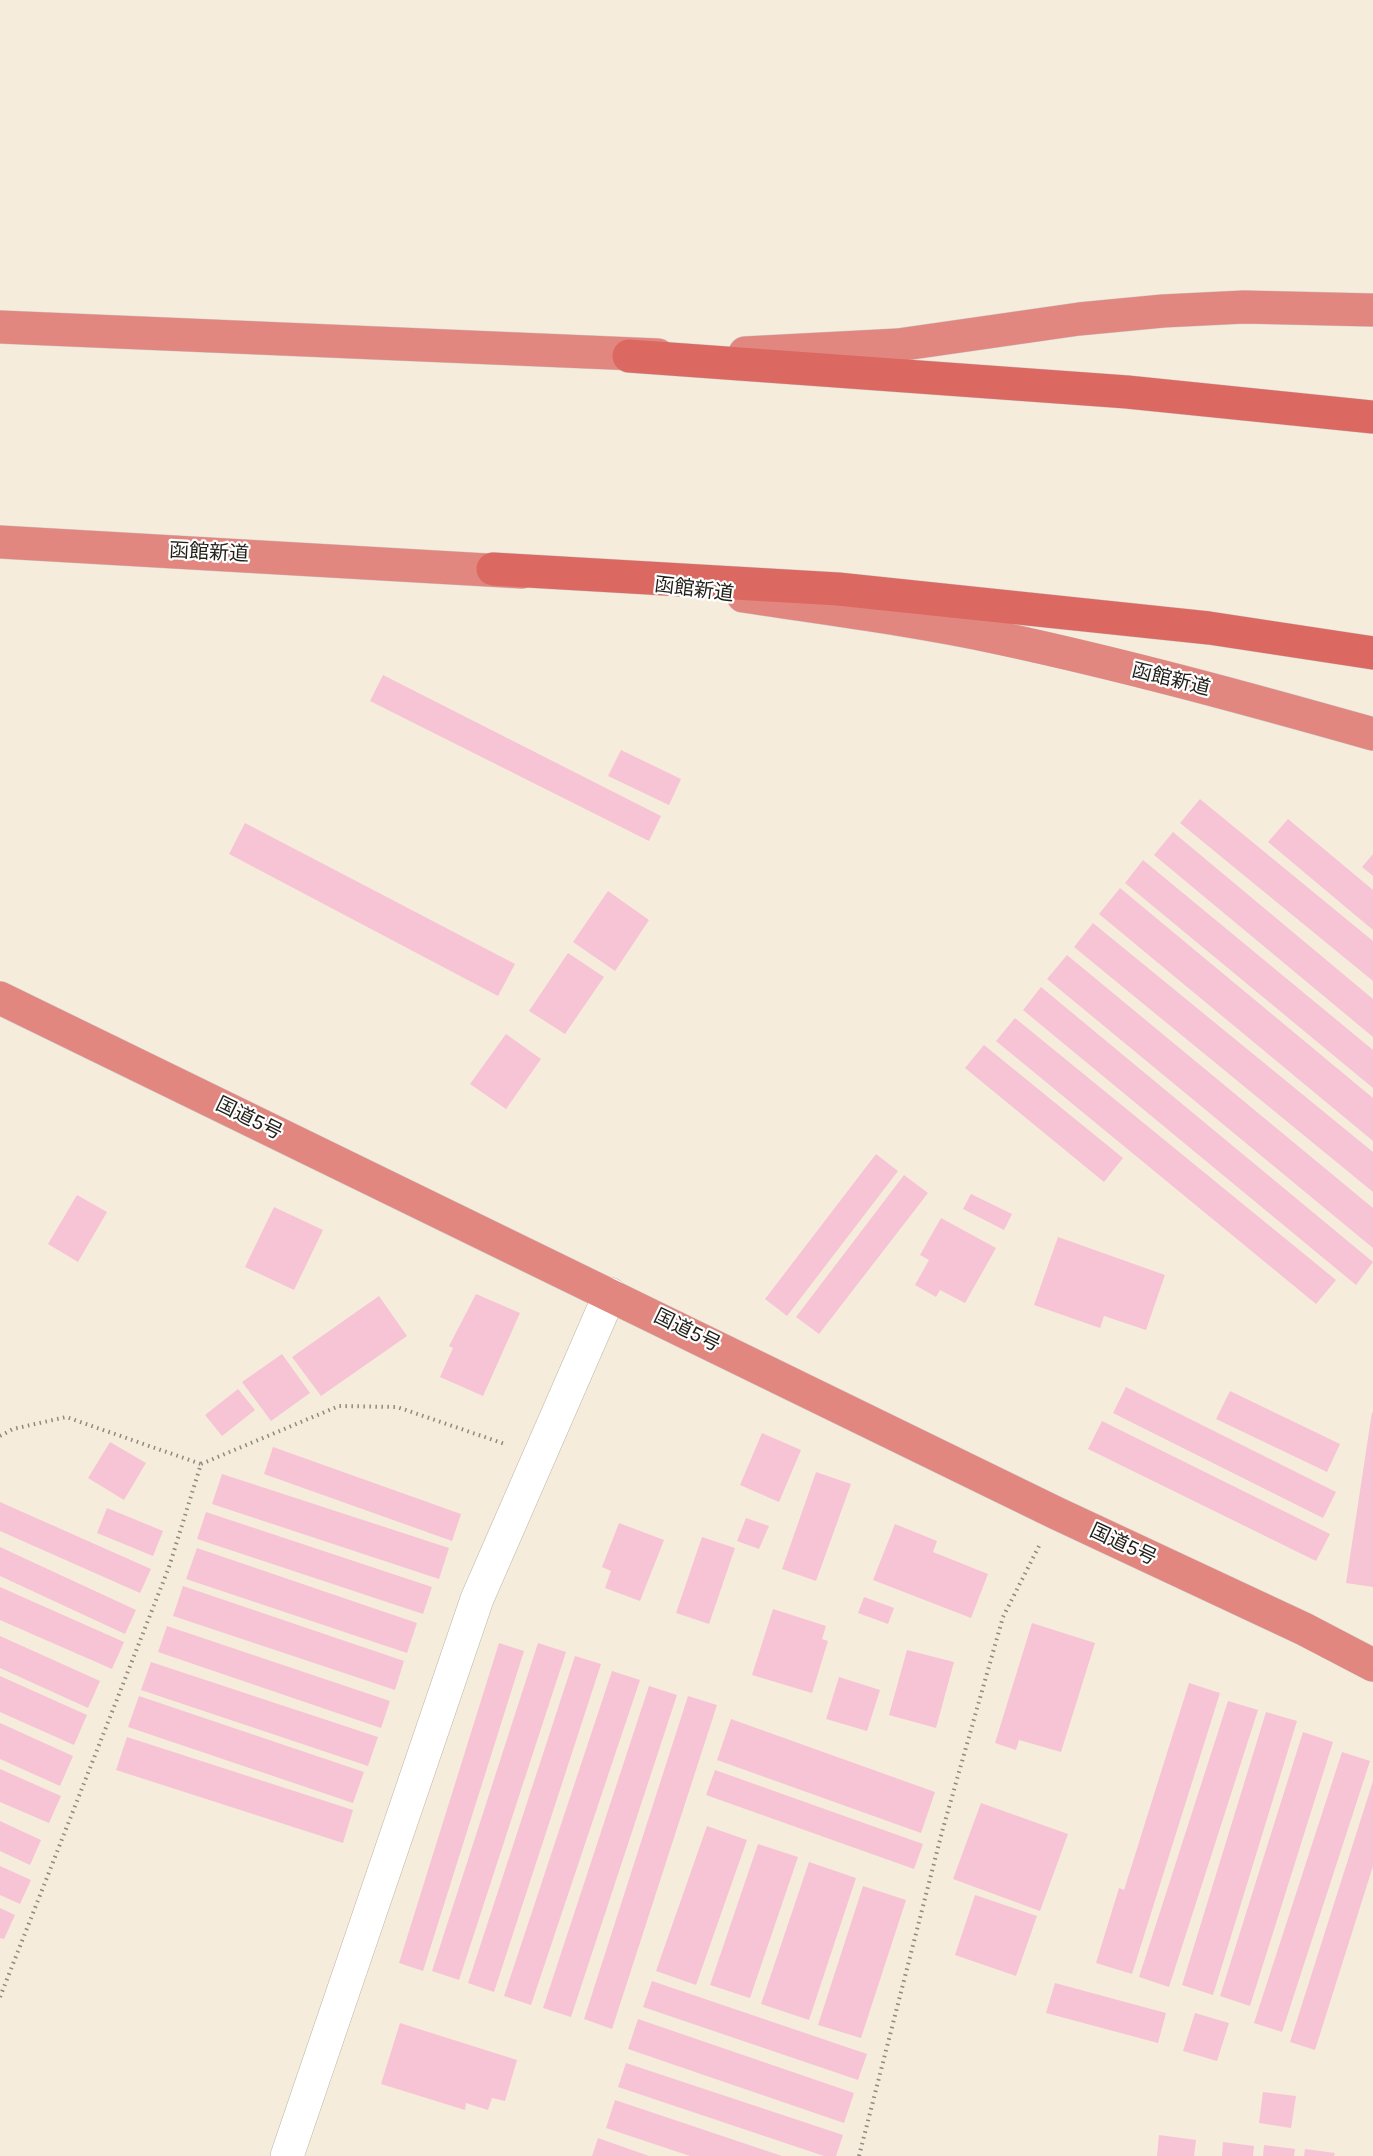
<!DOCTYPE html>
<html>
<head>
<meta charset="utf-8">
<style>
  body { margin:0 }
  canvas { display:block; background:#f5ecdc }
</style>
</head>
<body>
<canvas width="1373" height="2156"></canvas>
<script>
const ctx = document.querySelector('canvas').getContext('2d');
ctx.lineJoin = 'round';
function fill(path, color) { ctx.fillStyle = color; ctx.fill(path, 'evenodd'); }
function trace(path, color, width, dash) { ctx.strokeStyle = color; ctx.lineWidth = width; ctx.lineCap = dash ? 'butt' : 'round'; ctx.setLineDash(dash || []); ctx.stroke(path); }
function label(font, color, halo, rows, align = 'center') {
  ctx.font = font + ' Helvetica,"Noto Sans JP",sans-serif'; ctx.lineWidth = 4.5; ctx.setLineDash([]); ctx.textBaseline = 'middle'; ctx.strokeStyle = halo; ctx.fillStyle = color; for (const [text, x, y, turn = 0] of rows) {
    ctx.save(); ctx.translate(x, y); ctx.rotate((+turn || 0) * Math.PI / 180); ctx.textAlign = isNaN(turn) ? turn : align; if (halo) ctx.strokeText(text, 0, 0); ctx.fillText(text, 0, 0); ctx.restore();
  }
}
const building = new Path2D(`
  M383,675L661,816L649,841L370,701Z
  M621,750L681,779L669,805L608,776Z
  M1200,799L1373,941V981L1180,823Z
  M1288,819L1373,890V930L1268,842Z
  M245,823L515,964L498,996L229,854Z
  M1173,832L1373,999V1037L1154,855Z
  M1373,854V876L1362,867Z
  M1143,860L1373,1050V1088L1125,883Z
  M1120,888L1373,1098V1141L1099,914Z
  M608,891L649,920L615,971L573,942Z
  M1093,923L1373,1152V1192L1074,947Z
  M568,953L604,977L565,1034L529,1011Z
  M1067,955L1373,1208V1248L1047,979Z
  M1041,987L1373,1262L1356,1285L1023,1010Z
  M1015,1018L1336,1280L1316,1304L996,1041Z
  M506,1034L541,1059L506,1109L470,1084Z
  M984,1045L1123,1158L1104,1182L965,1068Z
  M876,1154L898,1171L787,1316L765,1299Z
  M904,1175L928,1193L819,1334L796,1317Z
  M971,1194L1012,1214L1004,1230L963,1209Z
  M77,1195L107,1212L78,1262L48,1244Z
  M274,1207L323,1230L294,1290L245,1267Z
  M941,1218L996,1248L965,1303L940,1290L936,1297L915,1285L929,1260L920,1255Z
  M1058,1237L1165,1275L1146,1330L1104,1316L1100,1328L1034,1305Z
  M476,1294L520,1313L483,1396L440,1377L453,1348L449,1346Z
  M379,1296L407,1336L321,1396L292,1357Z
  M282,1354L310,1393L271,1421L242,1382Z
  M1126,1387L1336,1492L1323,1518L1113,1413Z
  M238,1389L255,1410L222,1436L205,1415Z
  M1230,1391L1340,1444L1327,1472L1216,1419Z
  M1372,1412L1373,1413V1587L1346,1583Z
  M1102,1421L1330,1534L1316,1561L1088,1449Z
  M762,1433L801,1450L779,1502L740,1485Z
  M110,1442L146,1463L124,1500L88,1478Z
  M273,1447L461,1514L452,1541L264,1474Z
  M816,1472L851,1484L816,1581L782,1569Z
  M222,1474L449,1548L439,1579L212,1504Z
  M0,1502L151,1569L140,1593L0,1531Z
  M107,1508L163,1531L153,1556L97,1533Z
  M206,1512L432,1587L423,1614L197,1539Z
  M746,1518L769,1526L759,1549L737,1541Z
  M619,1523L664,1540L640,1601L605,1588L611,1571L602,1567Z
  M895,1524L937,1541L933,1552L988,1574L971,1618L873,1580Z
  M702,1537L735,1548L709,1624L676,1613Z
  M0,1547L136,1610L125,1634L0,1576Z
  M197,1548L417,1623L407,1653L186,1579Z
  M183,1586L404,1661L395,1690L173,1616Z
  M0,1587L124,1642L112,1669L0,1620Z
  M864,1597L894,1608L888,1624L858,1613Z
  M773,1609L826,1626L822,1639L828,1641L812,1693L752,1675Z
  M1032,1623L1095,1643L1061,1752L1019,1740L1016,1750L995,1743Z
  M167,1626L390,1701L381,1728L158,1652Z
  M0,1636L100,1681L88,1708L0,1668Z
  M499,1643L524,1651L423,1971L399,1963Z
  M538,1643L566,1652L459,1980L432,1971Z
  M907,1650L954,1662L936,1728L889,1715Z
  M575,1656L601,1664L494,1992L468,1983Z
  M151,1662L378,1737L368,1766L141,1690Z
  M612,1671L640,1680L531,2005L504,1996Z
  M0,1676L87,1715L74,1745L0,1712Z
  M839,1677L880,1690L867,1731L826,1719Z
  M1189,1683L1220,1693L1132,1974L1096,1963L1119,1888L1124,1890Z
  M649,1686L677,1695L571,2017L543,2008Z
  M139,1696L364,1772L353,1803L128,1727Z
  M688,1696L717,1705L612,2029L584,2019Z
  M1228,1701L1258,1710L1169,1987L1139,1977Z
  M1266,1712L1297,1721L1213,1995L1182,1985Z
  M731,1719L935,1792L921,1833L717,1760Z
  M0,1723L73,1756L60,1786L0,1759Z
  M1303,1732L1333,1742L1250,2006L1220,1996Z
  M127,1737L353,1810L343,1843L116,1770Z
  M1342,1752L1370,1761L1282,2032L1254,2023Z
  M0,1769L61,1796L49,1823L0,1802Z
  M715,1770L923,1844L914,1869L706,1795Z
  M1373,1781V1866L1315,2050L1290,2042Z
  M981,1803L1068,1834L1040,1911L953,1879Z
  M0,1821L41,1840L30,1865L0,1851Z
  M707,1826L747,1840L696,1985L656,1971Z
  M758,1844L798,1857L750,1998L710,1985Z
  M809,1862L856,1878L809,2020L761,2004Z
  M0,1866L31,1880L20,1904L0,1895Z
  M863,1886L906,1900L861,2038L818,2025Z
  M975,1895L1037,1916L1016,1976L955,1955Z
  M0,1908L15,1915L4,1939L0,1938Z
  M652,1981L867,2054L858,2080L643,2007Z
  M1055,1983L1166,2013L1158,2043L1046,2013Z
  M1195,2013L1229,2023L1217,2061L1183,2051Z
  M638,2019L854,2093L844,2123L628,2049Z
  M400,2023L517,2060L505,2101L492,2098L488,2110L466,2103L465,2110L381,2084Z
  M626,2063L843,2135L836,2156H824L618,2087Z
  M1263,2092L1296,2096L1291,2128L1259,2123Z
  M615,2100L782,2156H690L606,2128Z
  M1159,2135L1196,2140L1194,2156H1157Z
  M598,2138L649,2156H592Z
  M1223,2142L1254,2146L1253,2156H1222Z
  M1264,2145L1295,2149L1294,2156H1263Z
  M1305,2149L1335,2153L1334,2156H1304Z`);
const path = new Path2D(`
  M0,1436L13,1429L66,1417L201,1464
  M0,1997L169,1567L201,1464L339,1406L397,1407L505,1444
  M859,2156L942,1832L1003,1617L1039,1546`);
const minor = new Path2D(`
  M287,2156L477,1599L610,1294`);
const trunk = new Path2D(`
  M0,327L658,355
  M745,353L898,345L1079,319L1163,311L1244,307L1373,310
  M0,542L522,572
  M743,596C829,609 915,620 999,638C1125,665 1249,699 1373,734
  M0,998L1056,1513L1304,1629L1373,1665`);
const motorway = new Path2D(`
  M629,356L1127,392L1373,417
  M493,569L838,589L1209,628L1373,653`);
const streetNames = [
  ["函館新道",209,553,3],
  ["函館新道",694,590,7],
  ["函館新道",1171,680,14],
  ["国道5号",249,1119,26],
  ["国道5号",687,1331,26],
  ["国道5号",1123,1545,25]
];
fill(building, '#f7c4d5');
trace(minor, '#bdb5a5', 34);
trace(trunk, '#d3d2d1', 34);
trace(motorway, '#d3d2d1', 34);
trace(path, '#908a7e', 4, [1.5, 4.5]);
trace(minor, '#fff', 33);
trace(trunk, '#e28780', 33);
trace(motorway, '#db6961', 33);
label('20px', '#221f19', '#fff', streetNames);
</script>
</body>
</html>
